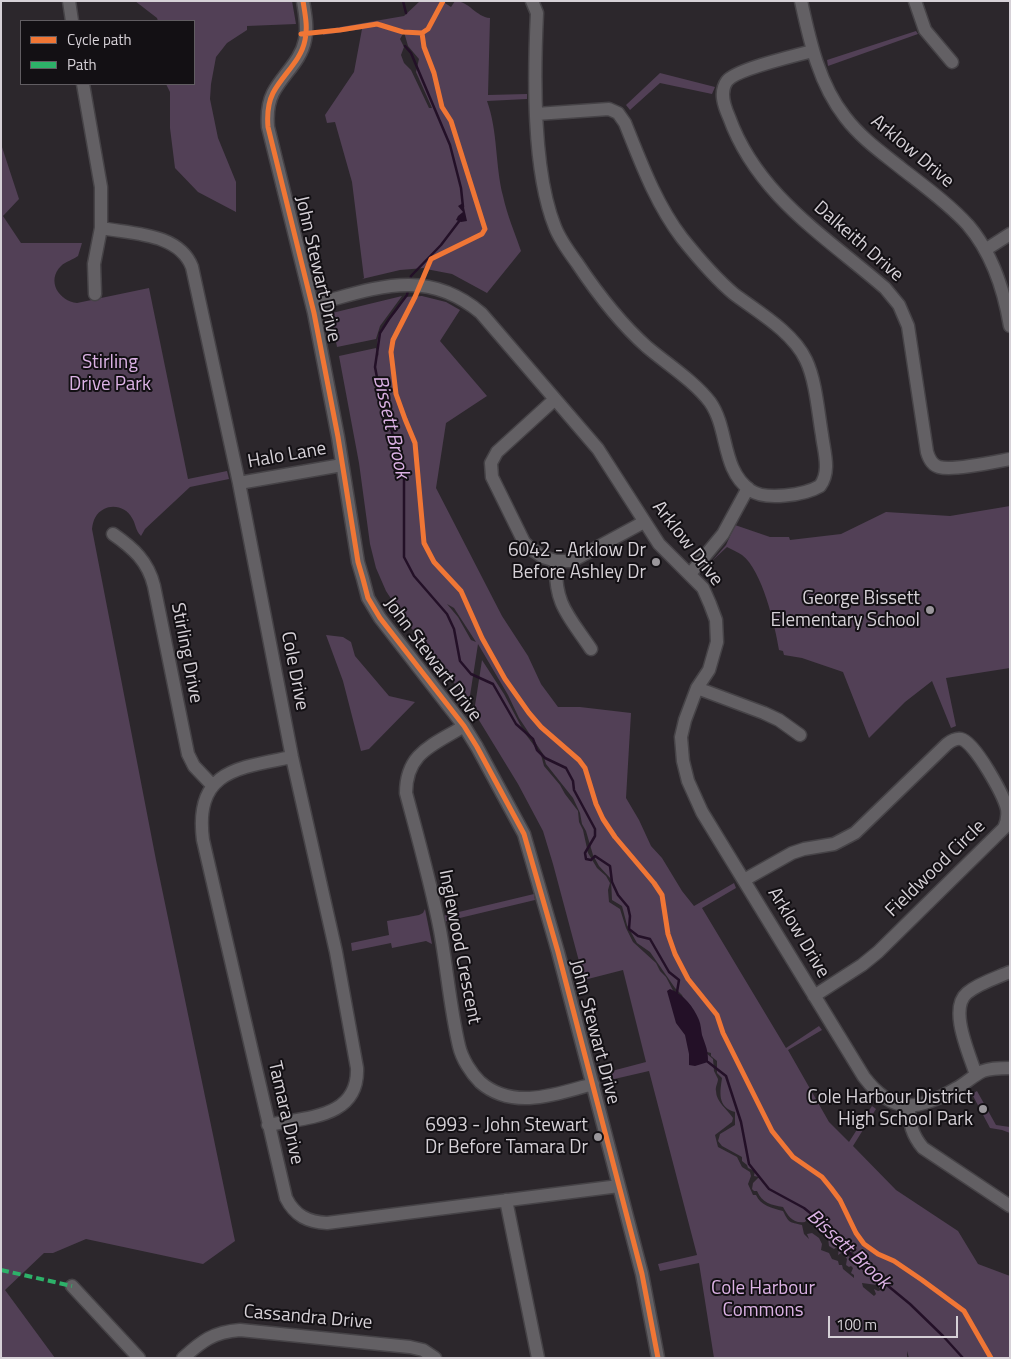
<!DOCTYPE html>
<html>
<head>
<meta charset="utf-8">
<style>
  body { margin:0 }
  #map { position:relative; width:1011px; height:1359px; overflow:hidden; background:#2c272c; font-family:"Titillium Web",sans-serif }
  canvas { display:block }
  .frame { position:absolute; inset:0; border:2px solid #d6d1d7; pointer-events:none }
  .legend { position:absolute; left:20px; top:20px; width:175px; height:65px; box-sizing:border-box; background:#131014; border:1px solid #615d62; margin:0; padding:6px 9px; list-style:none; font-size:15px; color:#d6d1d7 }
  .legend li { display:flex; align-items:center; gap:10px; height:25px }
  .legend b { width:25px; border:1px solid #615d62 }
  .scale { position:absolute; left:828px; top:1316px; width:130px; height:22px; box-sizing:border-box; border:2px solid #d6d1d7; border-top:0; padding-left:6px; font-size:15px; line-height:18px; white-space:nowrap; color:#d6d1d7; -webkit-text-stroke:4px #131014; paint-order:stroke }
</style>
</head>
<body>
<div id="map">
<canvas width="1011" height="1359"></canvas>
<div class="frame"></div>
<ul class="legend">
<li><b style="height:6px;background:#f07635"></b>Cycle path</li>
<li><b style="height:6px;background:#2db169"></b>Path</li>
</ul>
<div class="scale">100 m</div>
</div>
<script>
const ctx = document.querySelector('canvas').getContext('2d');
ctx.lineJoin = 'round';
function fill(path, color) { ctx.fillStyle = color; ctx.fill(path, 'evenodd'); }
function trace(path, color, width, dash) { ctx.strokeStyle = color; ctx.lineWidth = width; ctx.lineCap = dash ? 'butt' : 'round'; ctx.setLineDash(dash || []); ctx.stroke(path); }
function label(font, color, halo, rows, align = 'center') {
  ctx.font = font + ' "Titillium Web",sans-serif'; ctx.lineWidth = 4; ctx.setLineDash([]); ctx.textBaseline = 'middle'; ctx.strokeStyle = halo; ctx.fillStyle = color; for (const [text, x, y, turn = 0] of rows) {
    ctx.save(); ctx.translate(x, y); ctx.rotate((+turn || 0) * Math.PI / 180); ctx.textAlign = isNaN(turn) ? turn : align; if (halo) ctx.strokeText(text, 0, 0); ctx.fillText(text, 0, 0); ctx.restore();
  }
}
const green = new Path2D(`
  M135,1H292L296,24L247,26V30L227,43L216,57L211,84L210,99L218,138L236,182V212L198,192L175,168L170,128V92L166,84H194V21H158L157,18Z
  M420,1H442L451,7L455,1C469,1 476,17 490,18L488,95L527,94V99L487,101C498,131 495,165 503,196C507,215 515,233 521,251L487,293L452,274L426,269L428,265H426L424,268L400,270L362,279L364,278L352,182L335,122L327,123L325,115L354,72L362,29L323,35V30L404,16ZM404,32L408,46L419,59L416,72L432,108H429L411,70L404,63L401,55L404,47L400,39Z
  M916,31L918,34L828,66L827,60Z
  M660,73L715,87L712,94L660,83L630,110L626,105Z
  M1,144L19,199L3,216L21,243H82L78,256C73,260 66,261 61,266C46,281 59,301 77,303L149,288L188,479L227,471L229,479L190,487L145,529L141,536C135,530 136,524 132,518C127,508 114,504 104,509C96,513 93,520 92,529L156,860L235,1241L203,1264L86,1239L53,1253H44L5,1290L55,1358H1Z
  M402,296L380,326L376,339L337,347L331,317L332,313Z
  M422,296L446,302L460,310L440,341L487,396L446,423L436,488L502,616L528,656L541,684L558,707H580L631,713L626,798L639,820L651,846L662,858L682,891L694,906L734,883L736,888L702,908L786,1048L819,1026L822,1030L788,1050L829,1122L849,1142L872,1106L876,1109L853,1146L896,1190L958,1231L978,1264L1010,1276V1358H909L907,1351V1358H714L699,1263L660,1271L658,1264L697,1255L649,1071L610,1080L608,1072L646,1062L623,970L584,980L553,864L543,831L518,784L474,712L482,660L504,694L524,732L541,755L544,766L560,785L565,794L578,811L579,822L583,830L588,853L597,868L606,876L610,883L608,890L609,902L620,909L626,928L633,942L656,963L660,971L666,977L705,1052L713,1059L714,1071L718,1079C718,1083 715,1087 716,1091C716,1102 728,1110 733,1118L732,1122L715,1135L718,1147L737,1157L742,1167L750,1172L751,1176L748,1184L753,1195H756C761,1206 772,1208 783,1211C789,1223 789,1222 802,1225L804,1234L809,1239L807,1234L812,1233L819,1238L822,1244L821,1250L829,1253L832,1259L838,1261L839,1265H842L843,1269L854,1278V1275L851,1273L853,1268L851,1266L849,1267L846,1265L847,1259L845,1256L847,1255L852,1259L854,1254L852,1251L850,1253L849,1251L846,1250L838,1255L839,1249L844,1246L843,1241L839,1246L834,1249L829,1246L828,1238L832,1237L827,1235L824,1236L823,1231L821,1232L817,1230L818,1225V1221L822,1219L818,1215L810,1216L805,1222C793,1224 788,1216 783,1207C771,1205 762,1203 757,1191H754L752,1189L753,1183L759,1177L754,1176L755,1171L748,1168L747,1165L742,1161V1157L722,1146L718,1141L720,1134L735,1125V1112C717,1107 720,1092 722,1078L717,1073V1061L711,1056V1053L707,1052L682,995L675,988L650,952L637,943L627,925L622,906L612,900L611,879L599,866L593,855L586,831L582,824L580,813L573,798L546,764L543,754L519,718L508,695L478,644L469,702L405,620L386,591L376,568L370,544L359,463L339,356L376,348L379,357C371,322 395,324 404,297ZM447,604L454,608L476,642L471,640L458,617ZM862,1283L877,1285L881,1290L878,1291L874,1289L876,1294L874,1296L863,1287Z
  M1010,506V668L946,678L956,726L951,728L932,681L905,702L869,738L843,672L802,658L784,655L783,651L779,650C775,625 762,570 742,555C738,552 732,550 727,547L712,561L726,545L735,525L770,537H789L790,540L841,534L886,512L950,516Z
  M326,635L343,637L351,642L355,656L389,696L415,702L369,749L361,751L343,681Z
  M534,894L535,900L443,922L442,916Z
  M425,909L432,944L426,941L392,948L391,943L352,951L351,943L389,935L387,921L419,915L423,913Z
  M977,1091L996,1125L1010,1127V1133L1002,1130L990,1128L972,1094Z`);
const water = new Path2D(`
  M463,203L467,221L461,222L456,220L458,216L463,212L458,206Z
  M670,989C683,994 694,1007 699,1020C701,1025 701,1030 702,1035C706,1047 708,1049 708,1062L695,1066L689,1065V1054L685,1035L676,1023L667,991Z`);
const stream = new Path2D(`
  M403,1L406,13
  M405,46L411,53L450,145L461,188L463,207
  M410,282L411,276L441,245L460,220
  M408,290L407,295L389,319L380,333L375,367L379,388L404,473V557L414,576L447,614L454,629L460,661L471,674L493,684L516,724L533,739L537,750L545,758L566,768L573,781L574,790L595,829V836L585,853L586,859L591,860L595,856L610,866L612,882L618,895L628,907L630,916L629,929L638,936L650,939L669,972L679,980L677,992
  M708,1062L726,1076L741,1122L749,1164L769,1189L804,1208L830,1229L863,1269L876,1276L910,1304L943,1336L963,1358`);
const minor = new Path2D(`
  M69,1L72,21
  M303,1C305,14 308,27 305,40C301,61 283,74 273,93C268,103 267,115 268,127L314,313L338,437L358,562L363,579L368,598L380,618L464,726L477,747L524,834L558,952L642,1274L658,1358
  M532,1L537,13C534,75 532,170 555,227C560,240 569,252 577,263C597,293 620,323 647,347C667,364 694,381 710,402C729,429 721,469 750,490C765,501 805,495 820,486C831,471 824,452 822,435C818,412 816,381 806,360C793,332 758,312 734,294C715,278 698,258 682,238C656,204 641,163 625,123L618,113L609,109L536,114
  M801,1C810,42 819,84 845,117C861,138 881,152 901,168C924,186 949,204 968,225C992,253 1004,290 1010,326
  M915,1L925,30L952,62
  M812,51C795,56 736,69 727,81C719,92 724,106 729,117C757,195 825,236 885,288L899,305L908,326L927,452C929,459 932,465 939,467C953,471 994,462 1010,459
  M83,84L101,187V228L94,264L95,294
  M101,228C132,234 179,233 192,267L239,483L292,757L336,952L357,1068C359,1119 305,1117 268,1125
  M985,250L1010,234
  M312,305C374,289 425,266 481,313L598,449L659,544L703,588L710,604L716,620L717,642L709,670L697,688L685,720L681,737L683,761L688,781L702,812L864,1077C893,1115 918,1111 957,1088C966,1083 974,1075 983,1071C991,1068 1001,1068 1010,1068
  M554,400L497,452L491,463L492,477L524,542L530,548L543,557L556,561H572L644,522
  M239,483L342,465
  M113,534C133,548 148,561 154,586L188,754L194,766L213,786
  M556,561C554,604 568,615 591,649
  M690,574L723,534L748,488
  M697,688L764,713L779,720L800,735
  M464,726C434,745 406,752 406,793C418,838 431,884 440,930C447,968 450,1008 459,1046C462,1059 471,1073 480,1082C513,1111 557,1094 593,1084
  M292,757C238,768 194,770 203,840L286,1198C295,1216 308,1222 327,1223L619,1186
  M744,880L792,853L804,849L834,844L855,833L947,744C951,741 956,738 961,739C975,742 1004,796 1007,809C1008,816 1007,822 1004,828L878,952L862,965L814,996
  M976,1075C970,1055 948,1009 967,993C979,983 996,978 1010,972
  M909,1107C909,1123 912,1135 923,1148L1010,1206
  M506,1200L538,1358
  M72,1286L139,1358
  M183,1358C202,1341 213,1332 240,1330L410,1347L423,1350L435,1358`);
const quiet = new Path2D(`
  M1,1270L72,1286`);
const cycleway = new Path2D(`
  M303,1C305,14 308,27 305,40C301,61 283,74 273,93C268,103 267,115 268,127L314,313L338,437L358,562L363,579L368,598L380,618L464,726L477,747L524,834L558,952L642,1274L658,1358
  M422,33L424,47L434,73L442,107L451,121L485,229L482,234L431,259L415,297L393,340L391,352L396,394L405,419L415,443L424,543L434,562L461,591L482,638L505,679L529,713L541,727L579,760L585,768L596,804L603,819L615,837L654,883L662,895L668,934L675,954L688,979L717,1015L723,1033L772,1131L793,1157L822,1177L831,1188L840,1200L856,1233L864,1244L878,1254L894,1261L922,1280L964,1311L991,1358
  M301,34L340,30L377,24L403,32L422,33L428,29L443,1`);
const markers = [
  [656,562,5,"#9a969b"],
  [930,610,5,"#9a969b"],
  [983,1109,5,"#9a969b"],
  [598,1137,5,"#9a969b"]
];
const streetNames = [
  ["Arklow Drive",912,152,40],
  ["Dalkeith Drive",858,242,41],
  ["John Stewart Drive",317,269,77],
  ["Halo Lane",287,456,-10],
  ["Arklow Drive",687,544,52],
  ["Stirling Drive",186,653,79],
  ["John Stewart Drive",432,660,53],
  ["Cole Drive",294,671,79],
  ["Fieldwood Circle",936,869,-44],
  ["Arklow Drive",798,933,59],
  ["Inglewood Crescent",459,947,79],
  ["John Stewart Drive",594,1032,75],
  ["Tamara Drive",285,1113,77],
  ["Cassandra Drive",308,1318,5]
];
const parkNames = [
  ["Stirling",110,363],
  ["Drive Park",110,385],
  ["Cole Harbour",763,1289],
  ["Commons",763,1311]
];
const poiNames = [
  ["6042 - Arklow Dr",646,551],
  ["Before Ashley Dr",646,573],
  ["George Bissett",920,599],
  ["Elementary School",920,621],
  ["Cole Harbour District",973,1098],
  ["High School Park",973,1120],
  ["6993 - John Stewart",588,1126],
  ["Dr Before Tamara Dr",588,1148]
];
const waterNames = [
  ["Bissett Brook",390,427,77],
  ["Bissett Brook",848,1250,43]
];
fill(green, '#524056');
fill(water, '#231027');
trace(stream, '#231027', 2.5);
trace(minor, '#464347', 15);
trace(minor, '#636064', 12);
trace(quiet, '#2db169', 4, [8, 4]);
trace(cycleway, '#f07635', 5);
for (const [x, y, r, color] of markers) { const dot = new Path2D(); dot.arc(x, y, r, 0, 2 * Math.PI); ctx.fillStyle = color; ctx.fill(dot); trace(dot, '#131014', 2); }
label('19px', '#d6d1d7', '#131014', streetNames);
label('19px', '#dcb2e5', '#131014', parkNames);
label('19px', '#d6d1d7', '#131014', poiNames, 'right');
label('italic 20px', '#dbb1e4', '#131014', waterNames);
</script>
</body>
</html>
